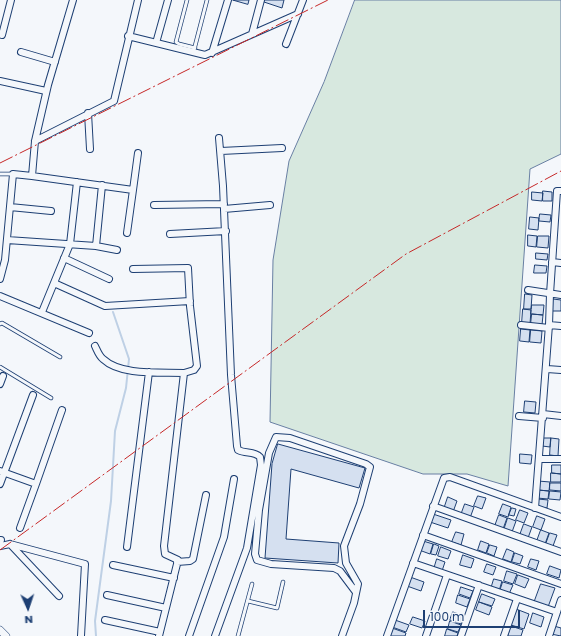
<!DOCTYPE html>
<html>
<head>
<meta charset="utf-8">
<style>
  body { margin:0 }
  #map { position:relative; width:561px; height:636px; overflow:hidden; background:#f4f7fb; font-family:Poppins,sans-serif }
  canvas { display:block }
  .north { position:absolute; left:8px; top:588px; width:40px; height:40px; -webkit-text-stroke:3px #f4f7fb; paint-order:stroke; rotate:177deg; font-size:11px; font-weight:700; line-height:16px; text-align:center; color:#1d3f73 }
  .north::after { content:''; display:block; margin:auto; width:14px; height:18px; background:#1d3f73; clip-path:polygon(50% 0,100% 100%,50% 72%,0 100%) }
  .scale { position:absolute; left:423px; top:610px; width:97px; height:18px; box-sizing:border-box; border:2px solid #1d3f73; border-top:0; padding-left:5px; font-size:12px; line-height:14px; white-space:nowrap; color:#1d3f73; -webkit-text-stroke:3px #f4f7fb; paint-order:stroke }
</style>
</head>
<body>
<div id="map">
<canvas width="561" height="636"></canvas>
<div class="north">N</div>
<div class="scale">100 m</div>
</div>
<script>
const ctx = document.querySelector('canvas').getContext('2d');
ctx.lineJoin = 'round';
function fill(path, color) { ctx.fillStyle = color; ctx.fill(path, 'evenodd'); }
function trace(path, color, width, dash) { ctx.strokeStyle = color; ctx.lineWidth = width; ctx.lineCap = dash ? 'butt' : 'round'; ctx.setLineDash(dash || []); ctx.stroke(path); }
const green = new Path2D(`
  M355,0H561V154L530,169L508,486L467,474H423L270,422L273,260L289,161L324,82Z`);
const stream = new Path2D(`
  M96,636L95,621L111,501L115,431L126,388L129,359L113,312`);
const building = new Path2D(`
  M233,0H249L248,4Z
  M265,0H284L282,8L264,2Z
  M543,191L552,192V201H543Z
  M532,192L543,193L542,201L532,200Z
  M540,214L551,215L550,222L539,221Z
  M530,217L539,218L538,230L529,229Z
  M528,235L537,236L536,247L528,246Z
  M538,236H549L548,248L537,247Z
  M536,253L548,254L547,260L536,259Z
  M535,265L547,266L546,273H534Z
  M525,294L532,295L531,309H524Z
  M553,299L561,300V311H552Z
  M532,305H544L543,315L531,314Z
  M523,309L531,310L530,324L522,323Z
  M532,314L543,315L542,325L531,324Z
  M521,329L530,330L529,342L520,341Z
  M531,330L542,331L541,343L530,342Z
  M525,401L536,402L535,413L524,412Z
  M542,438H551L550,447L542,446Z
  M551,438L559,439L558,456L550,455Z
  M278,444L365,468L359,488L291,469L286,539L339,543L338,563L265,558L272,464Z
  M520,454L532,455L531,464L520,463Z
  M552,465H561V474L552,473Z
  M551,473L561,474V482H551Z
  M538,481L550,482L549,491L538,490Z
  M550,483H561V491L550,490Z
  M538,490L549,491L548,499L537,498Z
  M550,491L561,492L560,500L549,499Z
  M478,496L486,498L482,509L474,506Z
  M448,497L457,501L453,512L444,509Z
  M538,499L548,500L547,508L537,507Z
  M465,504L474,507L470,518L461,515Z
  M503,504L511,507L508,517L499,514Z
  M512,508L516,509L514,516L509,515Z
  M520,510L528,513L524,523L516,520Z
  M433,514L451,520L448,528L430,522Z
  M499,515L507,518L503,529L495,526Z
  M537,516L545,519L541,530L533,527Z
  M508,518L516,521L512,532L504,530Z
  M524,524L532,527L528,538L520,535Z
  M541,530L549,533L545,544L537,541Z
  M456,532L464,534L461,545L452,542Z
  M550,533L557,535L553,546L546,544Z
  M423,541L433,544L430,554L419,550Z
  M481,541L489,544L486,553L478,550Z
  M434,544L439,546L436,555L431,554Z
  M490,545L497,547L494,556L487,553Z
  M441,547L451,551L448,559L438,556Z
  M507,549L514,552L511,562L503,559Z
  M515,553L523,556L520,564L512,562Z
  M463,555L474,559L471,568L460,565Z
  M437,559L445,562L442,571L434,569Z
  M531,559L539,561L536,570L528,567Z
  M487,564L496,567L493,575L484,572Z
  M550,566L561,570L559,578L547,574Z
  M507,571L517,574L513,584L504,581Z
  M518,575L529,579L525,588L515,584Z
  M410,577L424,582L421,591L407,586Z
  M494,579L502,581L499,591L491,589Z
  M503,582L513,585L509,594L500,591Z
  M541,584L555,588L548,607L534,603Z
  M461,587L473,591L470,598L459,594Z
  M482,594L495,599L492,606L479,602Z
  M458,595L470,599L467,607L456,603Z
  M479,602L492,607L489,615L476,610Z
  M516,609L529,614L524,629L511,625Z
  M453,612L464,616L461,624L450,620Z
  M533,613L544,617L541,627L530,623Z
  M413,617L425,621L422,628L410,624Z
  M395,620L409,625L406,632L392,627Z
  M450,621L461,625L458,632L448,629Z
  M511,626L523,630L521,636H508Z
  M554,626L561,628V636L551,634Z
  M392,628L406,633L405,636H390Z
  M447,629L458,633L457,636H445Z`);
const service = new Path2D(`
  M187,0L176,42L179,44L195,48
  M194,50L207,0
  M0,174H13
  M0,324L2,323L60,357
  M0,367L51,398
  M248,601L277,608L283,582
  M238,636L252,584`);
const minor = new Path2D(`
  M252,34L261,0
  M2,35L11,0
  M128,36L205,55L298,14
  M156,43L168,0
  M286,44L303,0
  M21,52L55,62
  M212,53L228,0
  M0,81L46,91
  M88,113L90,149
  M35,141L114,101L138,0
  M221,151L282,148
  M32,176L133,190L138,153
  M154,205L224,204
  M10,207L51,211
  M224,209L270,205
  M127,233L133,190
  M170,234L226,231
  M7,240L96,246L117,250
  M96,246L102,185
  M64,258L109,279
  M552,262L561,263
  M133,269L188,268L190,306L197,366L194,370L184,373L164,546L165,554L178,560L159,636
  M0,279L5,260L13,174L32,176L35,141L48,85L73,0
  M54,283L105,306L190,301
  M528,290L561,295
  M0,296L89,333
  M42,312L70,244L77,182
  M521,325L549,328
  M549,325L550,294L557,191H561
  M95,346C97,350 99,356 103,359C121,376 160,372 184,373
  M547,369L561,370
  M0,384L3,376
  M543,414L561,416
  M519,416L543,418
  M540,459H561
  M0,471L36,484L62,410
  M0,484L33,395
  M433,506L561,552
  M535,508L549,325L561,326
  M20,528L36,484
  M423,535L561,584
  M0,540H1
  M10,544L59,596
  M0,546L10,544L85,564L81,636
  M127,547L149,372
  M177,562L190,561L193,559L206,495
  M413,563L557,612
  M113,565L174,578
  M107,595L166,608
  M105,620L160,632
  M189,636L224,537L234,479
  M215,636L247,548L261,465L260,457C254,451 246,454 238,450L237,446L231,375L223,186L219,138
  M342,636L354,603L358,584L346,563L344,546L360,504L370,467L366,464L290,438L276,437L269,453L259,510L255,554L257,560L271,564L334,568L340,571L355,591
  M387,636L444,478L450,477L561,517
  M426,636L447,575
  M461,636L479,585
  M504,636L517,599
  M549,636L561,600`);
const tertiary = new Path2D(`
  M0,630L6,636`);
const power = new Path2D(`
  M0,163L328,0
  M0,550L406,254L561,171`);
fill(green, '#d7e8df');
trace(green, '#687fa3', 1);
trace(stream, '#bed0e5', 2);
fill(building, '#d5e0f0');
trace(building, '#1d3f73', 1);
trace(service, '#1d3f73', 4.5);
trace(minor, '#1d3f73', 8);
trace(tertiary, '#1d3f73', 8);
trace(service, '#f4f7fb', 3);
trace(minor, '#f4f7fb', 6);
trace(tertiary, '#f4f7fb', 7);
trace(power, '#c62828', 1, [14, 3, 2, 3]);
</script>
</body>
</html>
